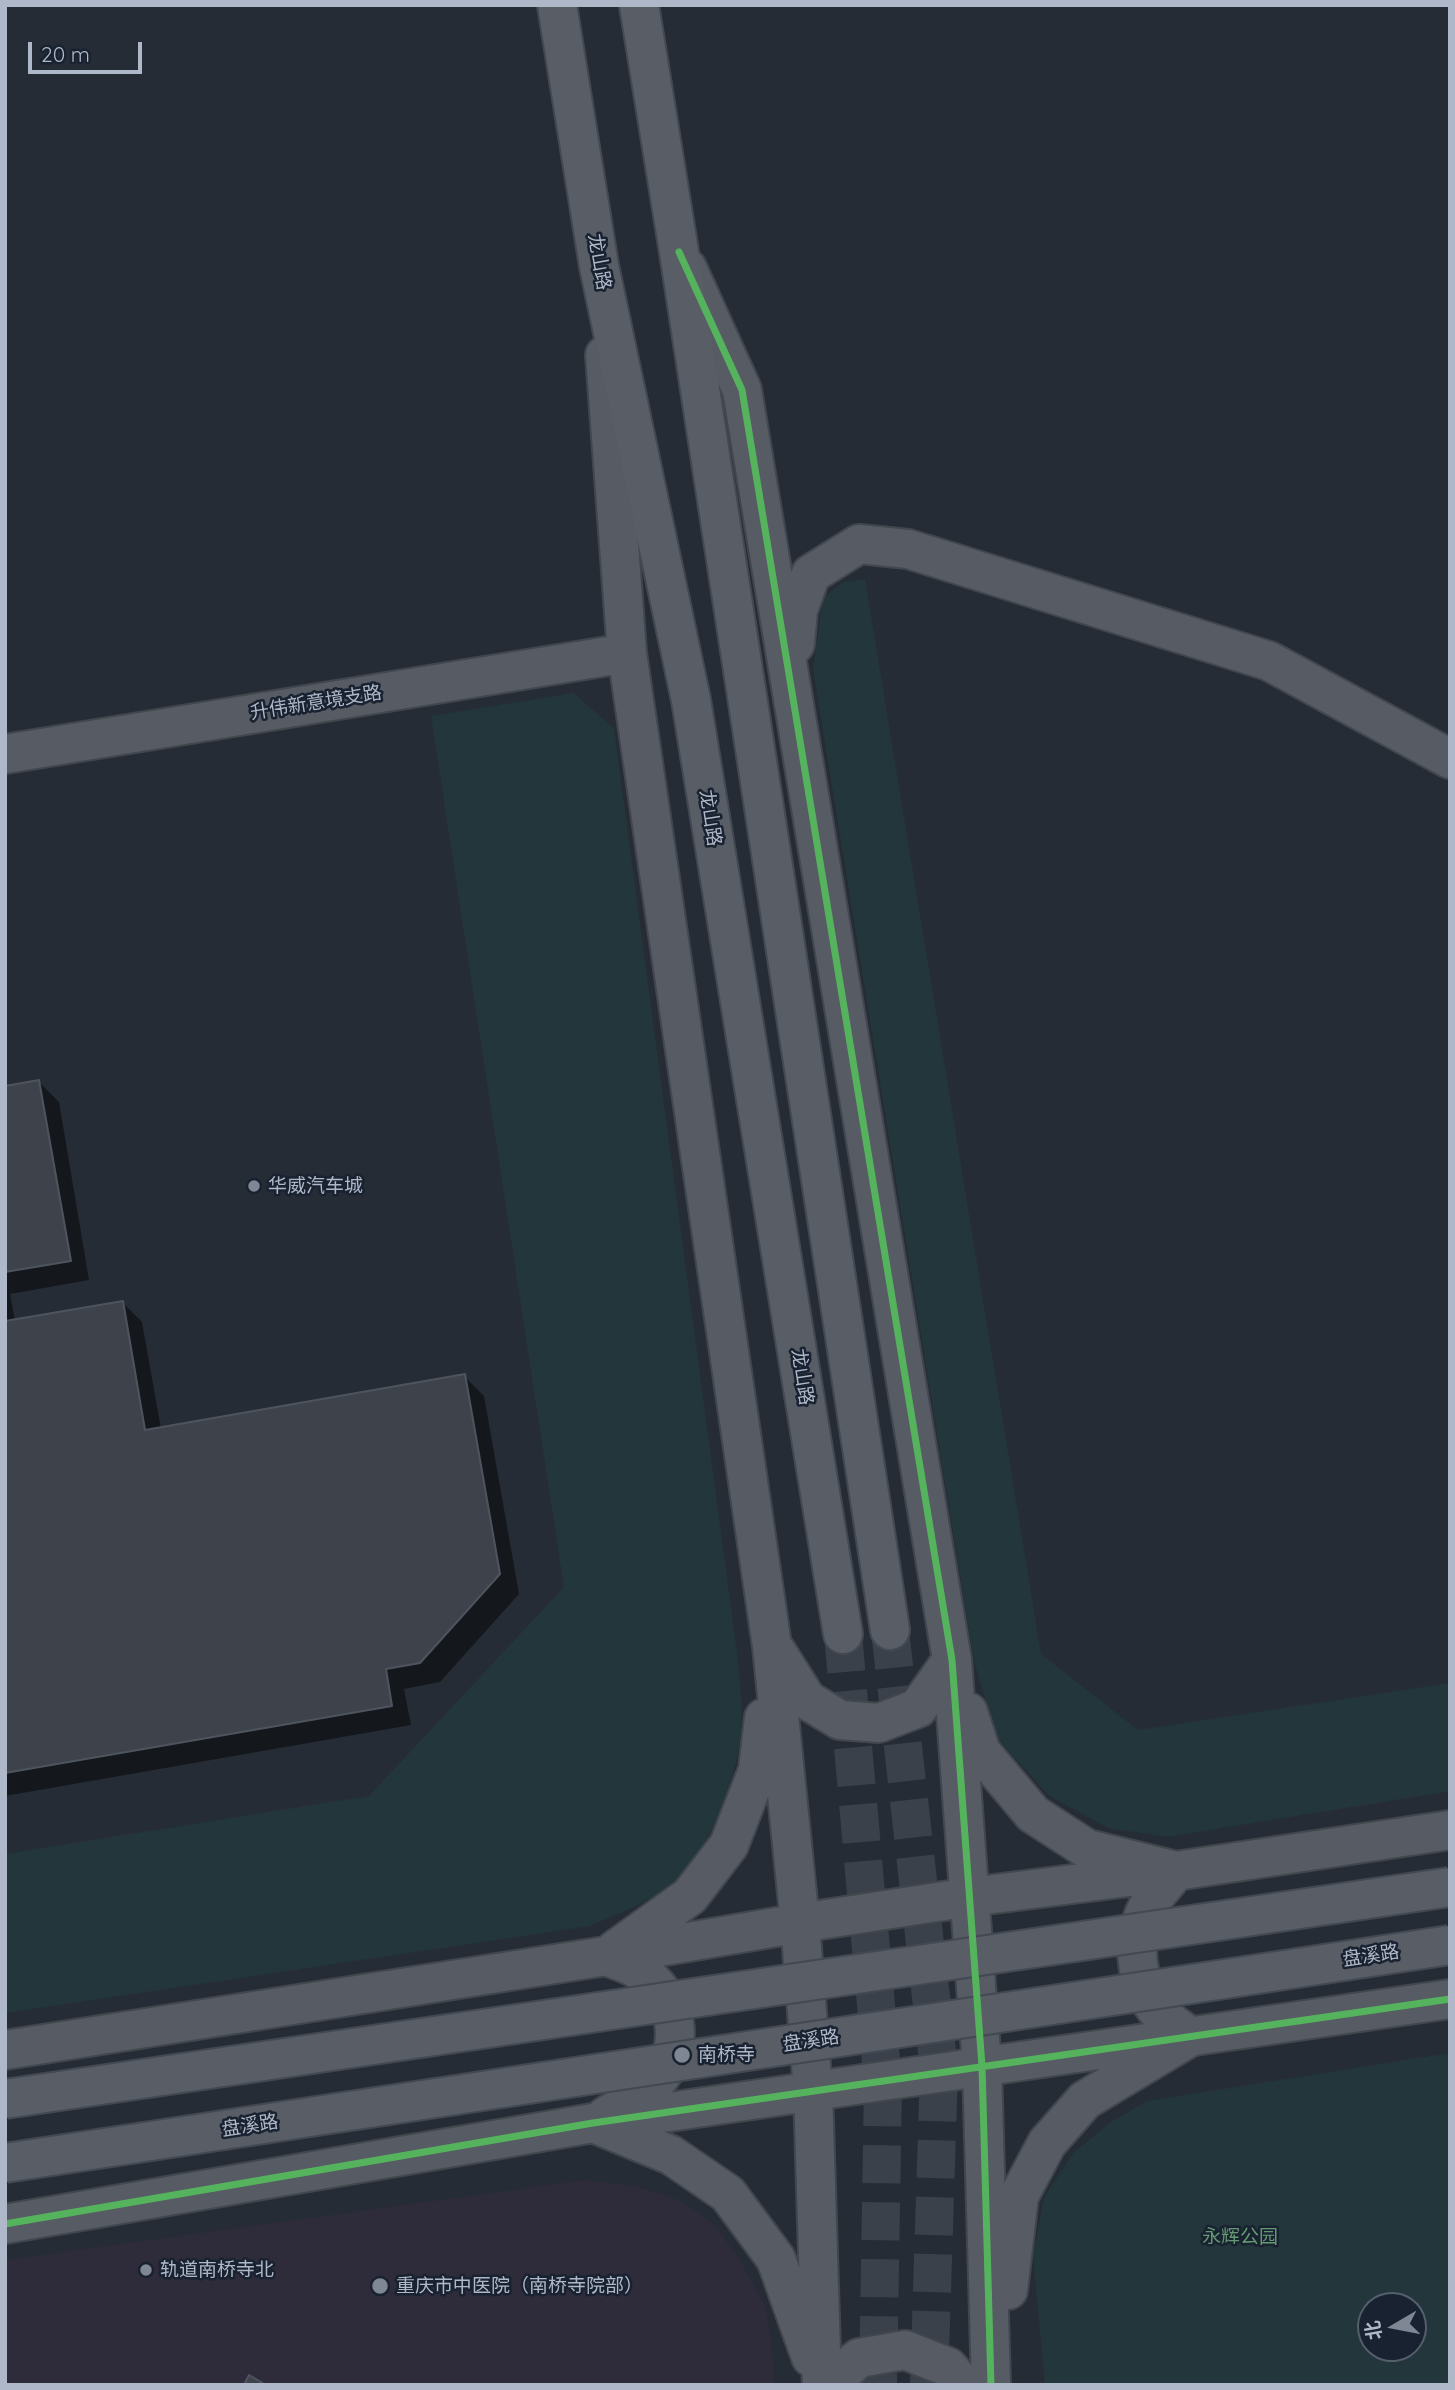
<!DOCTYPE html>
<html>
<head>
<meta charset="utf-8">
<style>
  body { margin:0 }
  #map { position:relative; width:1455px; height:2390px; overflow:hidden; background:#262c35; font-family:Quicksand,"Noto Sans SC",sans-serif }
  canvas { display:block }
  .frame { position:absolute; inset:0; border:7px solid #afb8c8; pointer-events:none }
  .north { position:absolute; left:1357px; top:2292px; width:70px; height:70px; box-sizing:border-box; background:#192230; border:2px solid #555e6d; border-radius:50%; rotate:260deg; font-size:19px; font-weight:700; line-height:28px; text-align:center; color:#afb8c8 }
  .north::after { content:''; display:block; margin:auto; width:24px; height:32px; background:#7f8795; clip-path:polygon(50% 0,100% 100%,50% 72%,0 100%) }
  .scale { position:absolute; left:28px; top:42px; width:114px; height:32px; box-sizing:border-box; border:4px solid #afb8c8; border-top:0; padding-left:9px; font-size:21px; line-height:24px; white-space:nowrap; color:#afb8c8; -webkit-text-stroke:5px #192230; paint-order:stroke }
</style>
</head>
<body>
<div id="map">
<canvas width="1455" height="2390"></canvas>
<div class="frame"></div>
<div class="north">北</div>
<div class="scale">20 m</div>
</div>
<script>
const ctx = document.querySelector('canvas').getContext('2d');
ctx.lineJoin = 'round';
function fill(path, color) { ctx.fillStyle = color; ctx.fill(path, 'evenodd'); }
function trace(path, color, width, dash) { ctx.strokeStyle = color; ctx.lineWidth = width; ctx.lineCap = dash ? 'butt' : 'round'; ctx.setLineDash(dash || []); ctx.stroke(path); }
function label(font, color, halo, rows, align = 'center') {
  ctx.font = font + ' Quicksand,"Noto Sans SC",sans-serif'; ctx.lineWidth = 5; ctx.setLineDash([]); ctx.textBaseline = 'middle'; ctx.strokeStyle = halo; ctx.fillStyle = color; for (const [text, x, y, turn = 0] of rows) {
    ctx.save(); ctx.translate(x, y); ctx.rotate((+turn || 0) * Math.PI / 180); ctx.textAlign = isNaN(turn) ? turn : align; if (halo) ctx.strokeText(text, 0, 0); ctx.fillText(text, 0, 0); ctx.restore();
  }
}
const medical = new Path2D(`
  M585,2180L635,2186L680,2200L716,2226L742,2264L766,2308L774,2367L773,2385H5V2260Z`);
const green = new Path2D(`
  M865,579L1041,1654L1138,1730L1450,1683V1791L1167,1837L1108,1828L1048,1795L997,1738L974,1661L813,669L823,597L844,582Z
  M573,693L614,728L737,1653C739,1678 744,1707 741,1733C737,1776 711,1848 679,1879C658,1899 617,1914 590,1926L5,2013V1854L369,1796L564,1587L431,716Z
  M1450,2053V2385H1045L1033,2256L1044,2197L1074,2152L1111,2122L1147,2101ZM1371,2306H1413V2348H1371Z`);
const shadow = new Path2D(`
  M39,1082L59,1102L89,1280L10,1294L15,1321L122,1302L142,1322L161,1429L464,1376L484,1396L519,1594L440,1682L404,1689L411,1725L5,1796V1088Z`);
const building = new Path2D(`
  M39,1080L71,1261L5,1272V1086Z
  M123,1301L145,1430L465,1374L500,1574L420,1663L386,1669L392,1706L5,1773V1321Z
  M249,2375L266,2385H244Z`);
const majorTunnel = new Path2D(`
  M890,1630L939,2069L929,2385
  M843,1634L883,2084L878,2385`);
const minor = new Path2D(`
  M687,268L742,390L952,1660L982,2066L991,2385
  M605,355L627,653L772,1646L800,1923L813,2090L822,2385
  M795,644L798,610L811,574L859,544L908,549L1269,661L1450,759
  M5,754L627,653
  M776,1651L807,1700L840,1720L879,1723L918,1708L952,1660
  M968,1712L981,1752L1033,1814L1087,1849L1176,1871C1164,1886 1148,1901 1142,1920C1132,1948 1138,1986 1156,2009C1164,2020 1180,2028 1190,2037L1085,2100L1047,2143L1019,2196L1008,2290
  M615,1950L690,1896L729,1845L758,1770L764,1718
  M5,2050L606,1956L800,1923L970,1897L1176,1871L1450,1830
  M606,2116C623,2106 643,2097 656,2082C688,2045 678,1995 637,1969C627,1963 616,1960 606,1956
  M593,2123L671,2155L728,2194L776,2259L811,2357
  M5,2224L593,2123L1450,1999
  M828,2385L859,2358L905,2350L948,2367L963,2385`);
const major = new Path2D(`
  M557,5L599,266L691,700L843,1634
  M639,5L679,252L890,1630`);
const majorBridge = new Path2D(`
  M5,2099L1450,1887
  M5,2163L1450,1945`);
const cycleway = new Path2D(`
  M679,252L742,390L952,1660L982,2066L991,2385
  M5,2224L593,2123L1450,1999`);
const markers = [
  [254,1186,7,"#7f8795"],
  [682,2055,9,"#7f8795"],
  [146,2270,7,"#7f8795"],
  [380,2286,9,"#7f8795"]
];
const streetNames = [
  ["龙山路",599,262,80],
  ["升伟新意境支路",316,703,-9],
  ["龙山路",710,818,81],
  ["龙山路",802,1377,81],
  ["盘溪路",1371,1956,-9],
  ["盘溪路",811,2041,-9],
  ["盘溪路",250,2126,-9]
];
const poiNames = [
  ["华威汽车城",268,1186],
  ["南桥寺",698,2055],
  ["轨道南桥寺北",160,2270],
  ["重庆市中医院（南桥寺院部）",396,2286]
];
const parkNames = [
  ["永辉公园",1240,2237]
];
fill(medical, '#2e2c3b');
fill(green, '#23363b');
fill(shadow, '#0007');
fill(building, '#3e434b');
trace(building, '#4e545e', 2);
trace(majorTunnel, '#3b414b', 38, [38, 19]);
trace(minor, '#42474e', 42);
trace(major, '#434952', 42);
trace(minor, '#565b64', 38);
trace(major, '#595d65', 38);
trace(majorBridge, '#434952', 42, []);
trace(majorBridge, '#595d65', 38);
trace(cycleway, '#56b35d', 7);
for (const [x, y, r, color] of markers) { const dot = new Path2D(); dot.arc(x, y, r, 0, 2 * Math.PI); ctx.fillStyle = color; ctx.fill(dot); trace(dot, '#192230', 2.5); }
label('19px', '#afb8c8', '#192230', streetNames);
label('19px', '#afb8c8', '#192230', poiNames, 'left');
label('19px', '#649a72', '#192230', parkNames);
</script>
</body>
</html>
